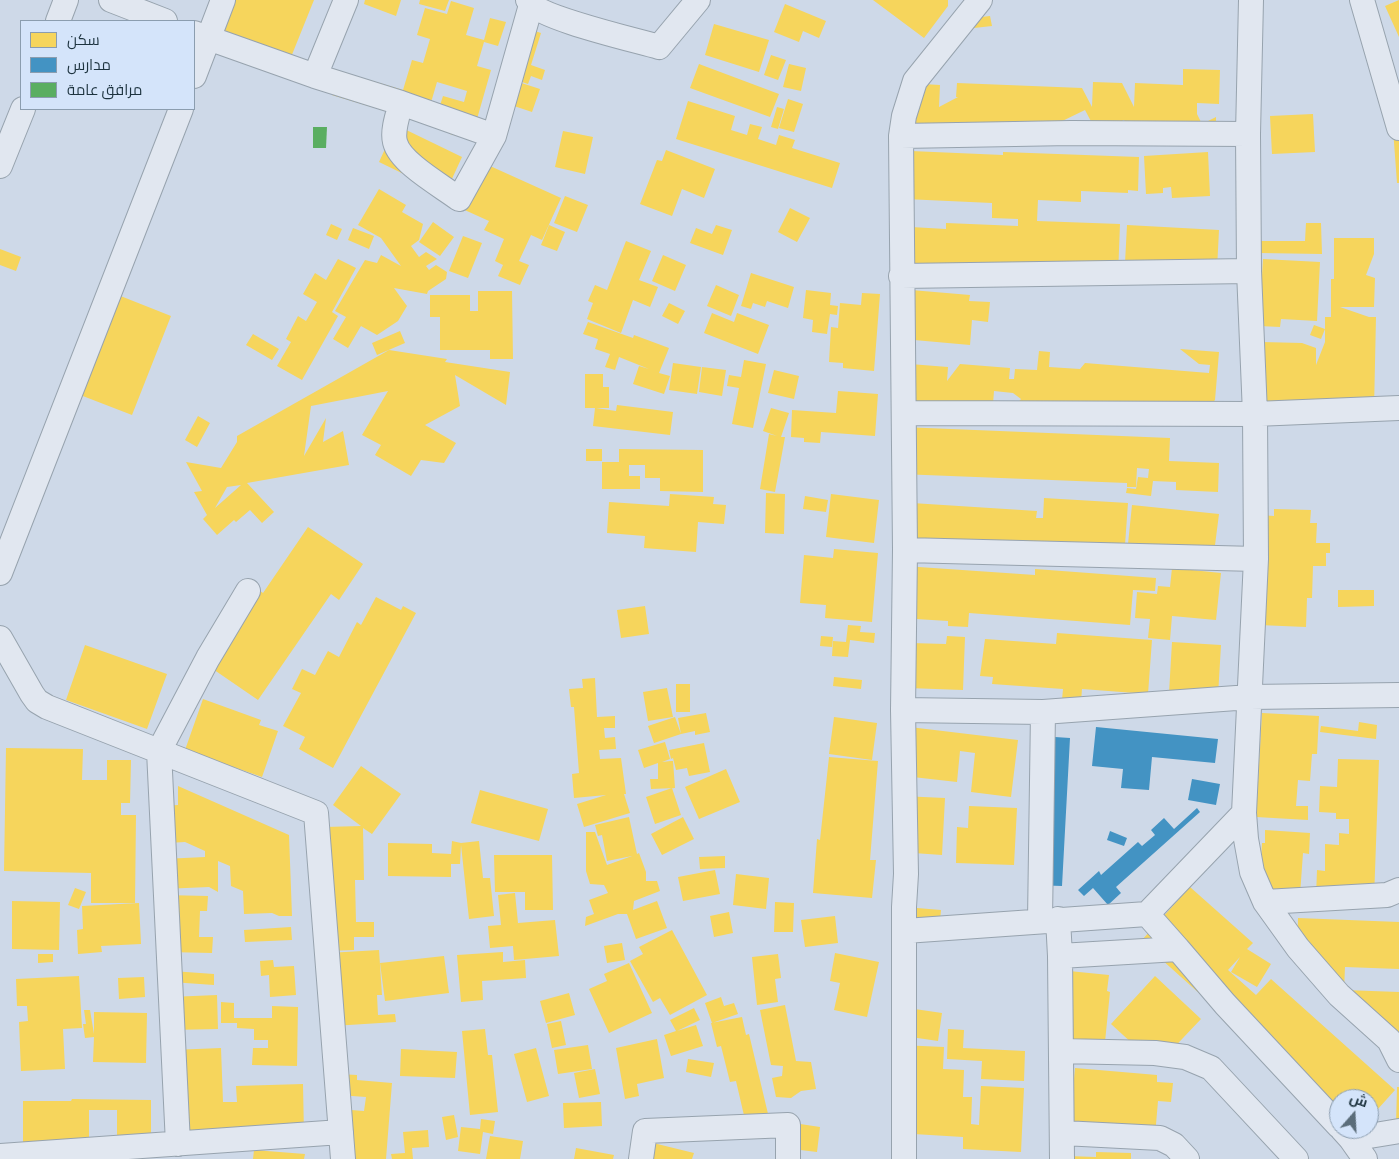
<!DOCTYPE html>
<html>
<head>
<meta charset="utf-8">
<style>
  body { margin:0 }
  #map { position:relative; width:1399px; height:1159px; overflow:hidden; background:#ced9e8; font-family:Bitter,Cairo,serif }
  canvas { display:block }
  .legend { position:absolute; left:20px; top:20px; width:175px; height:90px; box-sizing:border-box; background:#d4e4fa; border:1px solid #8b9daf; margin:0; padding:6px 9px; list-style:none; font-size:15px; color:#1d333f }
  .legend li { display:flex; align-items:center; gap:10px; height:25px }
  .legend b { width:25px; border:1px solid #8b9daf }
  .north { position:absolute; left:1329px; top:1089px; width:50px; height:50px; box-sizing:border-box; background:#d4e4fa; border:1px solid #8b9daf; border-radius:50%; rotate:19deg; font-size:14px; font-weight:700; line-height:20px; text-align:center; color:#1d333f }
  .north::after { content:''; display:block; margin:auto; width:18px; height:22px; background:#5b6d7a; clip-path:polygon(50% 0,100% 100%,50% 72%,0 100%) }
</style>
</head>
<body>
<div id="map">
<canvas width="1399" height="1159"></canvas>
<ul class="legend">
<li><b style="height:14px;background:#f6d55c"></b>سكن</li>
<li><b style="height:14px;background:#4393c3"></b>مدارس</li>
<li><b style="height:14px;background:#5aae61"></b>مرافق عامة</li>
</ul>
<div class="north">ش</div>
</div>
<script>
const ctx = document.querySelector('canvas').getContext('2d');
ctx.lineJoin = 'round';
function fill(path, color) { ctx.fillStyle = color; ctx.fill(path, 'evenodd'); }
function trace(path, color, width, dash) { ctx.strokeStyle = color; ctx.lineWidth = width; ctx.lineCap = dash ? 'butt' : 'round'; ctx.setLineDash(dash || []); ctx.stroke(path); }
const homes = new Path2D(`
  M228,0H314L285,72L211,42Z
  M365,0H401L396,16L364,4Z
  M420,0H449L445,11L419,4Z
  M873,0H948V6L924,38Z
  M1399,0V37L1385,6Z
  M451,1L474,8L466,35L484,40L490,18L506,22L498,46L484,42L477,66L491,70L471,140L450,134L452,130L434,124L443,96L464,102L467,91L437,82L425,123L332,95L339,71L403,90L412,60L423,63L430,39L417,35L425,8L447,14Z
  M785,4L826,21L819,38L803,31L799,42L774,32Z
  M990,16L992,26L974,28L973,18Z
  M714,24L769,40L759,72L705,55Z
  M523,27L541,33L531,65L545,70L542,80L531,76L528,84L507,77Z
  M771,55L786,60L778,80L764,75Z
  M699,64L779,94L770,117L690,88Z
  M789,64L806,68L801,91L783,87Z
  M1183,69L1220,70L1219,104L1197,103V114L1202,124L1216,117V130L1127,127L1124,120L1108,128L1094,127L1085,110L1052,126L904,130L906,83L940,85L939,107L958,97H956L957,83L1082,88L1092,107L1093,82L1122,83L1134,107L1135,83L1183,85Z
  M506,78L540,89L532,112L499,101Z
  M788,99L803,104L794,132L779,128Z
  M688,101L735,116L731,130L747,135L750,124L762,127L758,139L776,145L779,135L795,140L792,148L840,163L832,188L676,139Z
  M777,107L784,109L778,129L771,127Z
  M1313,114L1315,152L1272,154L1270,116Z
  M396,125L462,157L445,194L379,162Z
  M1393,129H1399V183H1397Z
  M563,131L593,137L585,174L555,167Z
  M666,150L715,169L704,198L682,189L672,216L640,204L657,160L662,161Z
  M911,151L1003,155V152L1139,157L1138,191L1128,190V193L1081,191V202L1038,200L1037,221L1120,224L1118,276L901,268L911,227L946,229V223L1018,226V219L992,218V203L905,199Z
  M1208,152L1210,196L1172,198L1171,187L1163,188V193L1146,194L1144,156Z
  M479,161L561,198L542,240L531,235L519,261L529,265L520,285L498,276L503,265L495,261L504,239L484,230L489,221L458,207Z
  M379,189L406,205L402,212L423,224L419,240L411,246L419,257L426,252L437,259L426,266L429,270L436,265L447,272L446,279L428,291L427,294L394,288L407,306L398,321L377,335L361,326L348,348L333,339L346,317L335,311L365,260L377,263L381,255L401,266L381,238L358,225Z
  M565,196L588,205L577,232L554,223Z
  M790,208L810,218L797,242L778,232Z
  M433,222L454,237L440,256L419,242Z
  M1306,223H1321L1322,254L1260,253V241H1305Z
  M331,224L342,229L337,240L326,235Z
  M549,225L565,232L557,251L541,245Z
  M716,225L732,230L723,255L690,243L696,228L712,234Z
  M1127,225L1219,230L1217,269L1125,263Z
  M353,228L374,236L369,249L348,240Z
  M463,236L482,243L468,278L449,271Z
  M1334,238H1374V254L1366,275L1375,278L1374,307H1340L1369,317H1376L1374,409L1262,410V342L1302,343L1316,348V365L1325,342V317H1331V279H1334Z
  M626,241L651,251L639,280L658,287L650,307L633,300L621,333L587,319L593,303L588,301L595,285L607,290Z
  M0,249L21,257L16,271L0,265Z
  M663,255L686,265L675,291L652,281Z
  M338,259L356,268L332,312L338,316L302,380L277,366L291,342L286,339L298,316L306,321L317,302L303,294L315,273L326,280Z
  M1263,259L1320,262L1317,321L1281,319L1280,327L1259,326Z
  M751,273L794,287L788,308L767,301L765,307L753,303L751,309L741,306Z
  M716,285L739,295L731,316L707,306Z
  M806,290L831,293L830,305L838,306L837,315L830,314L827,334L812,332L813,320L803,318Z
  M911,290L970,295L969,301L990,302L988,322L972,320L970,345L903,339Z
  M478,291H512L513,359H490V350H440V317H430V295H470V311H478Z
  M862,293L880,294L874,371L843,368V363L829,362L831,327L838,328L840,303L861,305Z
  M118,295L171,316L132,415L75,393Z
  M669,303L685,311L678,324L662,316Z
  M712,313L734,322L737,313L769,325L758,354L704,333Z
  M588,322L633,338L634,335L669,348L659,373L670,376L664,394L633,384L639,366L649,369L619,357L615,370L605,367L610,354L595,349L598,339L583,334Z
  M1314,325L1325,329L1321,339L1310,335Z
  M400,331L405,343L377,355L372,343Z
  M253,334L279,349L272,360L246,345Z
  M1180,349L1219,352L1215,400L1211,404H1017L1021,399L1013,393L994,391L992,417L906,410L910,364L948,367L947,381L960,364L1010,368L1009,379H1014L1015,369L1037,370L1039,351L1050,352L1049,367L1080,369L1085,363L1209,373L1210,365L1199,364Z
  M389,350L447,359L445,362L510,372L506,405L455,375L460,406L425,425L456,443L444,463L421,460L411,476L375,455L381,445L362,435L388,391L311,406L304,456L326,418L323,442L343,431L349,465L247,483L274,512L262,523L250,510L236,522L234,520L217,535L203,519L207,515L194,492L202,491L186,462L221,468L237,442V436ZM241,485L215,508L227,487Z
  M744,360L766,364L753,428L732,424L739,388L727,386L729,375L741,377Z
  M673,363L701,367L697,394L669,390Z
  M702,367L726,370L722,396L699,392Z
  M774,370L799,376L794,399L768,393Z
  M585,374H603V387H609V408H596L616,411L617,405L673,412L670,435L593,426L595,408H585Z
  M838,391L878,394L875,436L821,432L820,443L804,442V438L791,437L792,410L836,413Z
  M771,408L789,413L781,437H785L775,492L760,489L769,434L777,436L763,431Z
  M198,416L210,423L197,447L185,440Z
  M902,427L1170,438L1169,461L1219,463L1218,492L1176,490V482L1153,481L1151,496L1126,493L1127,488L1136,489L1138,477L1148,478L1149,469L1137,468L1136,487H1127V483L900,474Z
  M586,449H602V461H586Z
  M619,449L703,450V492L660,491V478H645V465H629V476H640V489H602V462H619Z
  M766,493L785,494L784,534L765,533Z
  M670,494L714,497L713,504L726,505L724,524L698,522L696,552L644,548L645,536L607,533L609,502L669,506Z
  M831,494L879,500L874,543L826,537Z
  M805,496L828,500L826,512L803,509Z
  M1044,498L1128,503L1125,545L1082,542L1081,556L909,546L912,503L1037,511L1036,518H1043Z
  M1132,505L1219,514L1214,553L1128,544Z
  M1274,509L1311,510L1310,523H1317L1316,543H1330V553H1326V566H1313L1312,598H1307L1306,627L1259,625L1261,515L1274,516Z
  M308,527L363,564L339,600L331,594L258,700L207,665L259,590L263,593Z
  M834,549L878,553L872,622L825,618L826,605L800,603L804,555L833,558Z
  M904,566L1035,575V569L1156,578L1155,591L1133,590L1130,625L969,613L968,627L948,626V621L900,618Z
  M1172,568L1221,573L1216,620L1172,616L1170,640L1148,638L1150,619L1135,618L1137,592L1157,594L1158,586L1170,587Z
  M1338,590H1374V606L1338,607Z
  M376,597L401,610L403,606L416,613L333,768L299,749L305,737L283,726L301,693L292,689L302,669L315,675L328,651L339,657L357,622L361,625Z
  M645,606L649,634L621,638L617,610Z
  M848,625L861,626L860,632L875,633L874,643L850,640L848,657L832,656L833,641L846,642Z
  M1057,633L1152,640L1148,694L1082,689L1081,702L1062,700L1063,689L992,684L993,677L980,676L985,639L1056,644Z
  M821,636L833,637L832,647L820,646Z
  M947,636L965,637L963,690L908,688L910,643L946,644Z
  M1172,642L1221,645L1218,696L1169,693Z
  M85,645L167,674L147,729L66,700Z
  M834,677L862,680L861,689L833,686Z
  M595,678L597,717L615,716V728H604L605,738L615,737L616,749L599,750L600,759L621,758L626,794H624L630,813L584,827L577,804L606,795L574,798L572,774L579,773L574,707H571L569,689L583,688L582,679Z
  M676,684H690V712H676Z
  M667,688L673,717L648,721L643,692Z
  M203,699L261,720L259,725L278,731L262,777L185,750Z
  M706,713L710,732L695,735V731L681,734L678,718Z
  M1262,713L1319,716L1317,754H1312L1310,781L1298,780L1296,806H1308V820L1256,817Z
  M675,717L681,734L654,743L648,726Z
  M834,717L877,723L872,760L829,754Z
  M1359,722L1377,725L1376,739L1320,732L1321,726L1358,731Z
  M901,726L1018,740L1011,797L971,792L975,753L960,751L957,782L895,775Z
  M665,742L670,759L662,762L671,761V763V761H673L675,788L651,789L650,779H658V763L644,768L638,750Z
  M704,743L710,772L689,776L687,768L676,770L673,758L671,759L669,750Z
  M6,748L83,749L82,780H107V760H131L130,803H121V815H136L135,903H91V873L4,871Z
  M829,757L878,761L870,860H876L872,898L813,893L817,839L820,840Z
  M1338,759L1379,760L1374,899L1316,897L1317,870L1325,871V844L1339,845V833L1349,834V819H1336V813L1319,812L1320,786L1337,787Z
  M361,766L401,794L372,834L363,828L364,880H355L356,922H374V937H354V950L327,951L325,827L361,826L333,805Z
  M726,769L740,802L699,819L685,787Z
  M178,786L289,835L292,916H279L272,913L244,914L243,891L231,886L230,866L218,861V892L209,887L163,889V859L205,857V851L185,842L168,843L159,806L178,805Z
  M672,788L681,815L655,824L646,797Z
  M480,790L548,809L539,841L471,823Z
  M901,796L945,798L942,855L899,852Z
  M969,806L1017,808L1014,865L956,863L957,827L968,828Z
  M629,817L637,854L639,853L646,872V881H657L660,891L634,901L633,910L657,901L667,928L636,939L627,914H618L585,926L586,917L594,914L589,900L608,893L604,885L590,884L586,871V832H595L607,865L632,856L607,861L602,835L598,836L595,825Z
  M683,817L694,839L662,855L651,834Z
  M1265,830L1310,833L1309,854L1303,853L1300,895L1259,893L1262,843H1265Z
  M452,841L461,843L479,841L483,878H490L494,916L469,919L461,845L460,864H451V877L388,876V843L432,844V853L451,854Z
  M494,855H552L553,910H525V892H495Z
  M725,856V868L700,869L699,857Z
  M715,870L720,894L683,901L678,877Z
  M736,874L769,878L766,909L733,905Z
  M1190,887L1253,943L1247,949L1271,964L1257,987L1231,972L1240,957L1228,970L1256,995L1271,979L1395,1090L1369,1119V1099H1339V1119L1141,941Z
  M75,888L86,892L79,909L68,905Z
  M515,893L518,923L555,920L559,956L514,960L513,946L490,948L488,926L501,925L498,895Z
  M164,895L208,896L207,911H200L199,937H213L212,953L167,952Z
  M12,901L60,902L59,950L12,949Z
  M775,902L794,903L793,932H774Z
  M139,903L141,944L101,946L102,952L78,954L77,930L83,929L82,906Z
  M917,908L941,910L940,921L909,918V912L917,913Z
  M729,912L733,933L714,937L710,916Z
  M835,916L838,943L805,947L801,920Z
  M1298,918L1399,922V969L1345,967L1344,990L1399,992V1040L1371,1039L1297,965Z
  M291,927L292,940L245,942L244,930Z
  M672,930L707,995L670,1015L660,998L653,1002L630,961L643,954L639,947Z
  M622,943L625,960L607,963L604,946Z
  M379,950L382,995H377L378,1015L395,1014L396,1022L333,1026L328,953Z
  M503,952V962L525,960L526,978L482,981L483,1000L461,1002L457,955Z
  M835,953L879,962L867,1017L834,1010L840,983L830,981Z
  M38,954H53V962L38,963Z
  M778,954L781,978L775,979L778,1002L757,1005L752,957Z
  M444,956L449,993L385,1001L380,963Z
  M273,960L274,967L294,966L296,995L270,997L269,975L261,976L260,961Z
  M629,963L652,1013L609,1033L589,989L607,981L604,974Z
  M172,971L214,974V985L171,982Z
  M1069,971L1109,975L1107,991L1110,992L1104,1052L1062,1048Z
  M79,976L82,1028L63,1029L65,1069L21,1071L19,1022L28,1021L27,1006H17L16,979Z
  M1155,976L1201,1019L1165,1057L1146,1056L1111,1024Z
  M144,977L145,997L119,999L118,978Z
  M569,993L575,1015L546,1023L540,1001Z
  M217,995L218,1029L171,1030L170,997Z
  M721,997L724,1006L734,1003L738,1014L712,1023L705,1003Z
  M221,1002L234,1003V1018H272V1006L298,1007L297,1066L252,1065L253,1048H268V1040H254V1029L237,1028V1023H221Z
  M785,1005L796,1061L811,1062L816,1089L801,1091L791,1098L776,1097L772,1078L782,1076L783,1066L771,1065L760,1010Z
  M901,1007L942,1013L938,1041L897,1035Z
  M694,1008L700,1020L677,1031L696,1025L703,1046L671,1056L664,1035L676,1031L670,1020Z
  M84,1010H90L94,1034V1012L147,1013L146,1063L93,1062L94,1037L85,1038L83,1024H86Z
  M742,1017L746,1035L749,1034L769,1118L746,1124L736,1081L730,1082L721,1046L717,1047L711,1023Z
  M561,1021L566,1045L552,1048L547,1024Z
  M485,1029L488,1055H492L498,1112L470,1115L462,1031Z
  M948,1029L964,1030L963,1048L1025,1051L1024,1081L981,1079L982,1061L947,1059Z
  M657,1039L664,1078L637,1084L639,1096L625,1099L616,1048Z
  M588,1045L592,1069L558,1074L554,1050Z
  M900,1045L944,1047L943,1069L964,1070L963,1097H972L971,1124L979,1125L981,1086L1024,1088L1021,1152L963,1149V1137L897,1133Z
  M221,1048L223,1102H237L236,1086L303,1084L304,1135L175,1140L172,1050Z
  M536,1048L549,1096L527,1102L514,1054Z
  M401,1049L457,1052L455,1078L400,1076Z
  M688,1059L714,1063L711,1077L686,1072Z
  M1075,1068L1157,1075V1082L1173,1083L1171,1102L1158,1101L1155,1136L1063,1137L1072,1101Z
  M595,1069L600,1094L579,1098L574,1073Z
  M339,1074L357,1075V1080L392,1083L386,1159H347L351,1110L364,1111L366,1097L338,1095Z
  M1397,1087H1399V1125H1396Z
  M72,1099L151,1100V1145H117V1110H89V1138H105L23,1149V1101H71Z
  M601,1102L602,1126L564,1128L563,1103Z
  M454,1115L458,1137L446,1140L442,1117Z
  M481,1119L495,1121L493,1134L483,1132L480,1154L458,1151L461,1127L480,1129Z
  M787,1122L820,1127L817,1152L784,1148Z
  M428,1130L429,1147L412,1148L413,1159H392L391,1154L405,1153L403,1132Z
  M490,1136L523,1141L520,1159H486Z
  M645,1141L694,1153L692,1159H641Z
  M576,1148L614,1155L613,1159H574Z
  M254,1150L305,1154L304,1159H253Z
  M1096,1152L1131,1153V1159H1068V1156L1096,1157Z`);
const schools = new Path2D(`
  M1096,727L1218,739L1215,763L1152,757L1149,790L1121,788L1123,769L1092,766Z
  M1040,736L1070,738L1062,886L1032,885Z
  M1192,779L1220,784L1216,805L1188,800Z
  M1197,808L1200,812L1116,887L1121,893L1108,905L1093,888L1084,896L1078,890L1099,871L1101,875L1138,842L1142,846L1155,835L1151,830L1164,818L1174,829Z
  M1110,831L1127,838L1124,846L1107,840Z`);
const public = new Path2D(`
  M313,127H327L326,148H313Z`);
const minor = new Path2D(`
  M111,0L165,21
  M528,0C537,18 636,40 659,47L698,0
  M1251,0L1248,134L1249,271L1255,414L1256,559L1244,813L1246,839L1252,872L1265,902L1298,948L1339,995L1389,1040L1399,1060
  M1362,0L1399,128
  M58,21L66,0
  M194,33L315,76L346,0
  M194,76L223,0
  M315,76L401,103C398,114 392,131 395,142C400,163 442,186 459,199L494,136L531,5
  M401,103L494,136
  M901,136L1071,133L1248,134
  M0,166L23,109
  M901,276L1249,271
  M904,413L1255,414L1399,408
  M905,550L1256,559
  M0,573L181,109
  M0,638L32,694L37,701L47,707L316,813L343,1159
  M903,710L1043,712L1250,697L1399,695
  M1265,902L1387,895L1399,890
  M1147,914L1178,949
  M1058,919L1060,956L1062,1159
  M1040,920L1043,712
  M905,931L1147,914L1244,813
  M1060,956L1178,949L1225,1004L1339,1126
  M1061,1051L1155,1053L1185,1057L1211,1068L1296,1159
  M1342,1129L1351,1139L1365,1159
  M1063,1133L1160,1138L1174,1145L1187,1159
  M1351,1139L1399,1131
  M178,1144L159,751L208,658L248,591
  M0,1156L341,1132
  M641,1159L645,1131L788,1125V1159
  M904,1159V907L906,874L903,710L905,550L901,136L904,116L915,81L980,0`);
fill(homes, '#f6d55c');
fill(schools, '#4393c3');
fill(public, '#5aae61');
trace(minor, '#97a3ae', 26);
trace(minor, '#e1e7f0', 24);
</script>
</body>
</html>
